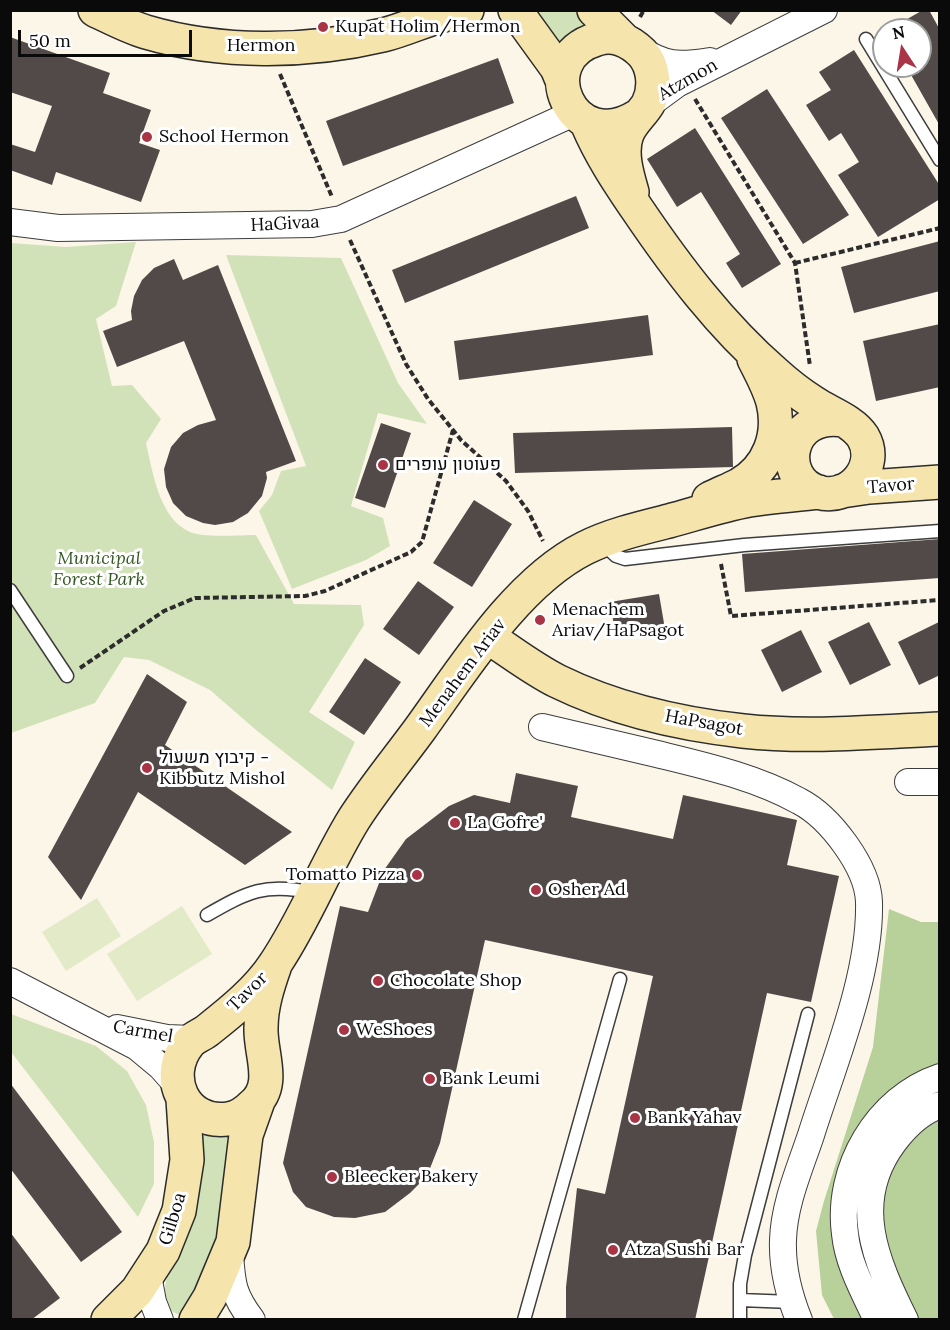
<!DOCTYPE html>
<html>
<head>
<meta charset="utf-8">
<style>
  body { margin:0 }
  #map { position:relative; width:950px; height:1330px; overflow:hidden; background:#fcf6e9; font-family:Lora,serif }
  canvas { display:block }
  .frame { position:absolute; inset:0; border:12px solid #0a0a0a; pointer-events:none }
  .north { position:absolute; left:872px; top:18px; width:60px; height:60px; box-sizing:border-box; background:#fff; border:2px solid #9d9d9d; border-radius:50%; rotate:348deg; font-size:16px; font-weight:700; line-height:24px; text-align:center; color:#0a0a0a }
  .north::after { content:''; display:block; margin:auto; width:21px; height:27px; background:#a83446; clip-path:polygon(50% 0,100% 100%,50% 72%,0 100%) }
  .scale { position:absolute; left:18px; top:30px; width:174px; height:27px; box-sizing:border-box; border:3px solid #0a0a0a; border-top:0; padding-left:8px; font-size:18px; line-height:21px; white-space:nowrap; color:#0a0a0a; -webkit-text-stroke:4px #fff; paint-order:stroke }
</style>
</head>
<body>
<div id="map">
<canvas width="950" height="1330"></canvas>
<div class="frame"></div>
<div class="north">N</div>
<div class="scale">50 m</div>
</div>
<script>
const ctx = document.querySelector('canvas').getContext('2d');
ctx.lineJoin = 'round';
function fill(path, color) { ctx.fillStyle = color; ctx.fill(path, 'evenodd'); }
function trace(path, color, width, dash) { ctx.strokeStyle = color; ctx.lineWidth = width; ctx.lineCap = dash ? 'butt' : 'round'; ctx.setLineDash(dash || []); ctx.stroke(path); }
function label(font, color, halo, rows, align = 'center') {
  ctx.font = font + ' Lora,Heebo,serif'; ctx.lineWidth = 6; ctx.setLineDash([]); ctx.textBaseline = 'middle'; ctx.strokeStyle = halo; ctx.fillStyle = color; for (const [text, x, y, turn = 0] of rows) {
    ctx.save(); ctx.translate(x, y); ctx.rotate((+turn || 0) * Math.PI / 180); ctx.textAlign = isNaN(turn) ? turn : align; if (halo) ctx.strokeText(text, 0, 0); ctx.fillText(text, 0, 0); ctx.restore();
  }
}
const green = new Path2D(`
  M533,11H574L590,25L575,31L561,44Z
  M136,242L116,306L96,319L112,386L132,385L161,419L146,443C153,473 159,518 190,532C203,538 241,535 256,535L294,604L361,605L364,625L309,712L355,742L332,790L256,730L210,690L149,660L124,657L95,703L11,733V243L66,247Z
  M226,255L341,258L398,383L427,424L378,413L351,506L383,518L390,546L366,560L292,589L259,511L272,495L281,471L306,466Z
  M11,1014L96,1046L127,1071L146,1105L154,1142V1184L138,1217L11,1052Z
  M192,1132L231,1136L219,1243L183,1316C173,1313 166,1309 165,1298C163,1276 178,1247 183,1225C190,1198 190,1161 192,1132Z`);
const forest = new Path2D(`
  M889,909L921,922H939V1319H911L901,1310L883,1319H834L822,1295L816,1231L824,1201L873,1047Z`);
const pitch = new Path2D(`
  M97,898L121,936L66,971L42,932Z
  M182,906L212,954L137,1001L107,954Z`);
const building = new Path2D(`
  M711,10H742L731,25Z
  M923,10H929L940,30V126L906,66H920V30H888Z
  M10,37L110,73L103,93L151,110L139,143L160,150L141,202L56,172L52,185L10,170V144L35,152L52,106L10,92Z
  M854,50L940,186V199L878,237L838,175L859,162L841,133L829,141L806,105L831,90L819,72Z
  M498,58L514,103L343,166L326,121Z
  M767,89L849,215L803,244L721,118Z
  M695,128L781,264L742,288L726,263L740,254L701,192L677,207L647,159Z
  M576,196L589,228L405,303L392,270Z
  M940,241V291L854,313L841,267Z
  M174,259L183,280L218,265L296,461L266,472L267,478L262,496L248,513L233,522L215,525L203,523L186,516L173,503L166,487L164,469L171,447L183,433L198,425L216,420L184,341L117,367L103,331L132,320L131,311L134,296L142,280L154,268Z
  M648,315L653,355L459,380L454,341Z
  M940,324V387L876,401L863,341Z
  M381,423L411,433L385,508L355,498Z
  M732,427L733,467L515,473L513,433Z
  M474,500L512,524L472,587L433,563Z
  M940,539V578L745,592L742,554Z
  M418,581L454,607L419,655L383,629Z
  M659,594L665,629L616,637L610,602Z
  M869,622L891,665L850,685L828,642Z
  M939,622L940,675L919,685L898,642Z
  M801,630L822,672L782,692L761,650Z
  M365,658L401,682L364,735L329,712Z
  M147,674L187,702L165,745L292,832L245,865L138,792L81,900L48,857Z
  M516,773L578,786L571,817L673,839L683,795L797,820L787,865L839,876L811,1002L767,993L695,1320H566V1287L577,1188L605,1194L653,976L485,940L440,1143L427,1176L410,1193L385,1212L355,1218L334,1217L306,1207L293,1192L283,1163L340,906L368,912L384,870L406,839L449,806L474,795L510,803Z
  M10,1083L122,1232L81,1262L10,1168Z
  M10,1232L60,1298L31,1320H13L10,1316Z`);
const path = new Path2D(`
  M640,17L644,10
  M280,74L332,197
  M695,99L795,263L810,366
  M350,240L406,364L428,399L461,440L506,481L528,511L543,541
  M795,263L940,228
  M721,564L731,616L940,600
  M80,668L164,611L195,598L305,596L325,591L411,552L422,542L453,430`);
const lane = new Path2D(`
  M866,39L940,160
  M603,544L616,556L625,559L744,545L940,531
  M10,590L67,676
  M207,915C247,892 266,882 313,893
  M740,1300L792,1302
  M524,1320L620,979
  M740,1320V1284L745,1255L808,1014`);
const street = new Path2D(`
  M637,48C666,66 677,66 710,61
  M643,109L677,84L824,10
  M10,222L58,228L312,224L341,219L574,113
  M542,727C581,736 619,745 657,754C706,766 755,777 799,801C830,817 868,867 869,902C871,975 833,1065 811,1135C800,1168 784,1204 783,1240C782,1266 789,1295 799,1320
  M908,782H940
  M10,981L137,1047L161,1067L177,1085
  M117,1028L167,1038L192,1039
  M230,1254C232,1284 233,1295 252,1320
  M148,1275L153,1302L160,1320
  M877,1320C864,1292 848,1264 845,1234C836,1169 877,1098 940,1077
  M905,1320C876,1261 849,1202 894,1142C906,1126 920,1112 940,1105`);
const secondary = new Path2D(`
  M95,10C112,18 129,27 146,32C221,54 307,53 383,35C411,28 438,13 467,10
  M515,10L557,68L562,80
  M594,10L624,40
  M587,123C600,154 618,181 637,209C677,268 720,325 775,373C787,384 800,394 814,403C829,413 853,421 863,437C880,466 850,502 818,492C777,479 786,412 843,420
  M632,192C627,175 620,152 627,134C631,123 642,114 648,104C656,88 654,66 642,53C630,41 613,33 597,39C529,59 572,158 638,116
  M842,491L869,487L940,482
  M709,499C719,494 729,490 739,485C769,468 781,435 773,402C769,387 761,373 754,359
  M488,637C510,651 533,669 557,681C614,709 680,724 743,731C807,738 875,732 940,729
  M275,965C268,985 261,1006 261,1028C260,1054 277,1085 253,1105C246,1112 238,1118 228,1119C184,1125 162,1076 189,1043C194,1037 202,1035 208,1030C232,1011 258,990 275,964C306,918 325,866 354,819C374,788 398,759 420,729C464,668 517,582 585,548C611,535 641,528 669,521C695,514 722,505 749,500C772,496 796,495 819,492
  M108,1320L137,1291L163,1251L179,1211L187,1160L183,1099
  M196,1320L210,1297L233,1242L246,1135L258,1101`);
const markers = [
  [323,27,6,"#a83446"],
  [147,137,6,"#a83446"],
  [383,465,6,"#a83446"],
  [540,620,6,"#a83446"],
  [147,768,6,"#a83446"],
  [455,823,6,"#a83446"],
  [417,875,6,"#a83446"],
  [536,890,6,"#a83446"],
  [378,981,6,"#a83446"],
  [344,1030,6,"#a83446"],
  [430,1079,6,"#a83446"],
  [635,1118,6,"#a83446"],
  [332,1177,6,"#a83446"],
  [613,1250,6,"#a83446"]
];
const poiNames = [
  ["Kupat Holim/Hermon",335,27],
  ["School Hermon",159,137],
  ["פעוטון עופרים",395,465],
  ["Menachem",552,610],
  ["Ariav/HaPsagot",552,631],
  ["קיבוץ משעול -",159,758],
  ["Kibbutz Mishol",159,779],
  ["La Gofre'",467,823],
  ["Tomatto Pizza",405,875,"right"],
  ["Osher Ad",548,890],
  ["Chocolate Shop",390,981],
  ["WeShoes",356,1030],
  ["Bank Leumi",442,1079],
  ["Bank Yahav",647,1118],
  ["Bleecker Bakery",344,1177],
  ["Atza Sushi Bar",625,1250]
];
const streetNames = [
  ["Hermon",261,46],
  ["Atzmon",688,80,-30],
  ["HaGivaa",285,224,-3],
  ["Tavor",891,486,-5],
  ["Menahem Ariav",463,673,-53],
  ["HaPsagot",704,723,10],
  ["Tavor",248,992,-45],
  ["Carmel",143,1032,10],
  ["Gilboa",173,1219,-73]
];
const parkNames = [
  ["Municipal",99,559],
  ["Forest Park",99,580]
];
fill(green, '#d2e2b8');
fill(forest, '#b8d099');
fill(pitch, '#e2eac8');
fill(building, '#514a48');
trace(lane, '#3d3d3d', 15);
trace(street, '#3d3d3d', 28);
trace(secondary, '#2c2c2c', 36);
trace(path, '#2c2c2c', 4, [6, 3]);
trace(lane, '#fff', 12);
trace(street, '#fff', 26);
trace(secondary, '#f5e4ab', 33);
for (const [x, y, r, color] of markers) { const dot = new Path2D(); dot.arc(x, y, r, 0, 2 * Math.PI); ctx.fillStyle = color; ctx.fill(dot); trace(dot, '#fff', 2); }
label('18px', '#0a0a0a', '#fff', poiNames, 'left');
label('18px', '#0a0a0a', '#fff', streetNames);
label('italic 18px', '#345823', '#fff', parkNames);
</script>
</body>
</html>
